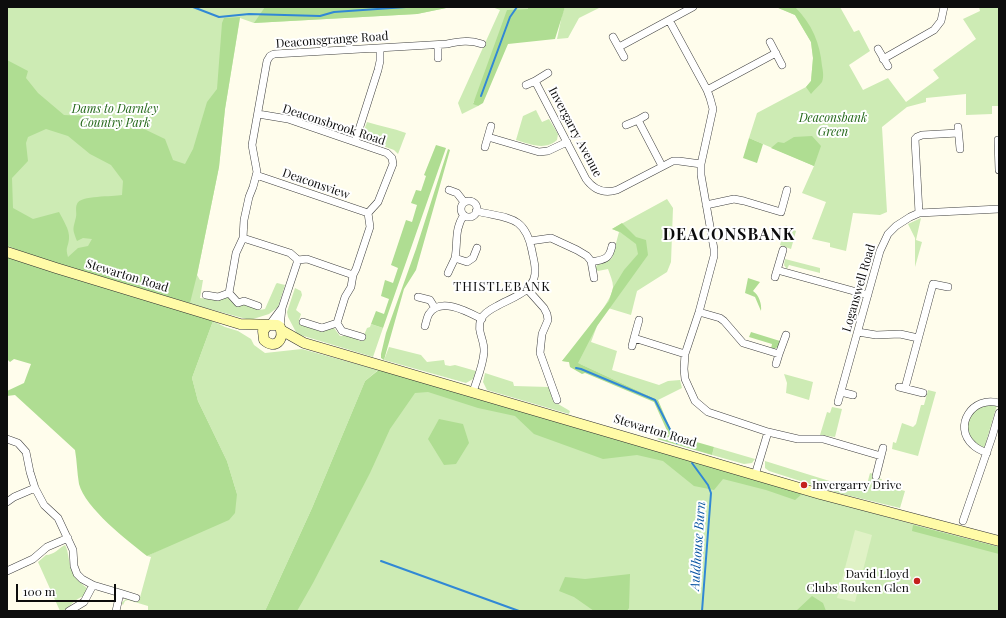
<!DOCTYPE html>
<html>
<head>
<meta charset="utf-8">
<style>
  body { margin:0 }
  #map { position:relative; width:1006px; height:618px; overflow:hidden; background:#fffdec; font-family:"Playfair Display",serif }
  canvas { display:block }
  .frame { position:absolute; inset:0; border:8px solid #0d0d0d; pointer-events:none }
  .scale { position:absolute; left:16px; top:584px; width:100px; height:18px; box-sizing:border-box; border:2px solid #0d0d0d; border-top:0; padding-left:5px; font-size:12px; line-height:14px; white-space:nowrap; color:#0d0d0d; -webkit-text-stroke:3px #fff; paint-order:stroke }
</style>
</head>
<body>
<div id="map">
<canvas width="1006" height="618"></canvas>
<div class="frame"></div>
<div class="scale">100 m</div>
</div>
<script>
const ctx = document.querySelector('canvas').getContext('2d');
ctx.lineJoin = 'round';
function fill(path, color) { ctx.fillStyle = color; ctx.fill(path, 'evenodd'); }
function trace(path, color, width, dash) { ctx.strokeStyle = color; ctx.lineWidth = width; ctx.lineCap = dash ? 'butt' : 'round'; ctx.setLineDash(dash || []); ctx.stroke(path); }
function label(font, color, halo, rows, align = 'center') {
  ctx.font = font + ' "Playfair Display",serif'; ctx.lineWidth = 4; ctx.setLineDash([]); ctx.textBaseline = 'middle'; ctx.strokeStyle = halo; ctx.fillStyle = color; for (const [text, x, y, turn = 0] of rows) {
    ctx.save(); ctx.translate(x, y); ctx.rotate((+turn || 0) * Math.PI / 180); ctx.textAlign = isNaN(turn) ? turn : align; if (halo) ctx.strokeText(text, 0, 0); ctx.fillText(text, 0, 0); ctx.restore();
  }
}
const green = new Path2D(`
  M7,7H451L417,14L254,23L240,18L225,109L219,167L197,275L200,280H203L200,298L218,300L228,297L244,303L259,310L265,309L276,284L277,283L285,285L278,307L269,314L250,320L7,254Z
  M492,7H528V9L473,103L478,106L462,114L458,103L500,10Z
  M565,7H601L579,18L568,38L557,39L562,15Z
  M776,7H840L854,32L859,30L870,51L849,65L863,90L888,78L906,102L939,78L933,70L976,39L963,19L980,11L979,7H999V106H992V114L966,115V94L926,98V102L907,107L882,127L887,212L880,215L853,213L846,251L830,247V243L812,239L826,202L802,193L814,166L749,138L757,113L806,87L811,81L813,58L811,42L795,15Z
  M536,110L542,122L549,119L558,134L557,140C545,151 530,144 516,140L523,116Z
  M367,122C380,126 393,128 406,133L398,154L394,150L363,139L362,136Z
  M667,199L673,208L671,262L667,272L637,291L631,315L608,308L597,326L591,342L617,351L612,370L659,385L668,381L680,380L682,388L658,400L580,364L562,361C573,348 613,302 613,287C613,281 610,275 608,269L598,271L595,268L598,264L609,260L612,258L619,232L612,229Z
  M921,218L916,240L922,242L915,267V238L908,224Z
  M786,225L788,228L796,231L791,249L780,245Z
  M785,259L820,268V273L789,265L787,269L784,265Z
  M295,288L301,291L302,295L296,310L301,314L299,320V324L321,331L334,328L340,336H343L347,334L357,338L359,341L362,340L367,328L370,327L371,324L383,328L373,357L297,334L288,317L287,312Z
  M213,321L225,327L238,331L251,339L254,345L265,353L302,349L378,370L365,381L312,508L265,611H148V606L128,600L125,601L123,605L121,603L126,599L139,601L151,557L147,556L170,545L237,494L227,461L198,401L192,378Z
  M389,347L421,355L427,362L444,360L445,365L450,366L455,365L476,371L473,379L466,383L384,360Z
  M485,373L513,382L514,386L549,387L553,401L570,411L569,414L487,390L483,382Z
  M398,374C598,433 797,495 999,547V611H275Z
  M784,374L813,382L809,400L786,393L787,383Z
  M928,390L936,392L918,456L892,449L893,442L896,443L902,423L913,427L916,424L921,405H924Z
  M983,404L997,405L984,449L973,442L967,430L969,417L972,412Z
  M832,407L842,409L835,437L820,435L827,412L830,413Z
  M714,447L755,459L752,463L744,464L712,455Z
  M765,461L865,492L870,473L873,474L874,478L882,479L881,481H884L883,485L905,491L900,508L838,493L769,471L765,468Z
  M65,545C68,550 68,557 70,564C72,575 78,581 87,588L85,594V596C79,597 71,603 68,609L63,611L62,610L60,611L38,562L46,555C54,555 59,548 65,545Z`);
const forest = new Path2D(`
  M265,7H451L417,14L254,23Z
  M528,7H565L555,39L508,44L483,103L478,106L473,104L507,10L528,9Z
  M776,7H795C812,24 820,43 822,66C823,71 824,77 822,82C819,86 814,90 811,94L806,87L811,81L813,58L811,42L795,15Z
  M240,17L225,109L219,167L197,275L190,303L32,257L7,245V60L28,71L26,78L38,93L64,115L84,116L112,129L142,128L165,139L173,160L185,164L193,149L207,102L217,89L222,23L224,18ZM46,129L68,136L90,154L111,165L123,181L122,195C113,197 80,195 77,204C75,208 77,213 76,217C73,230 72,228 77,241L83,238L92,239L88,246L78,248L68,257C65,247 68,248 69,239C70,230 63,220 59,212L33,219L13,208L12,178L28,161L26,143L28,137Z
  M812,136L821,146L814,166L771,148L778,142L784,143L794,137Z
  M749,138L763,144L757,163L743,158Z
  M436,145L446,148L383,328L371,324L376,311L384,314L389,299L381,296L385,280L393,283L398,268L391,265L406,220L412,222L417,205L411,203L416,190L421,191L426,176L424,175Z
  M448,149L450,150L416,270L404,289L384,360L381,358V354L386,333L416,249Z
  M622,223L636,237L646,240L648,255L597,326L578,363L658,400L670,428L679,437L714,447L712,455L657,439L669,435L654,402L585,373L582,374L570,367L569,362L562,361L609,301L613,288L624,270L638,254L636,244L620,232L612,229Z
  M7,257L60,272L213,321L192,378L198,401L227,461L237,494L235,513L229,520L147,556C128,541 85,508 79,484C77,473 77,461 75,450L15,395L7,396V391L24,383L31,364L14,359L10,362L7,359Z
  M748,278L760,282L753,291C759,295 762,304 761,311L755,297L745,293Z
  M751,332L780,341L778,347L774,349H771L772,344L749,337Z
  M381,368L802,494L795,500L766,490L723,479L714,490L694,486L663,461L637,455L603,459L534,434L515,416L478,408L428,392L415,393L390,429L370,473L313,583L297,611H265L312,508L365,381Z
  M439,419L463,424L469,443L456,464L444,465L428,439Z
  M913,525L999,547V554L912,531Z
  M630,574L629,608L627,611H594L574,597L559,591L565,577L585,579Z
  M812,596L823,603L826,611H796Z`);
const pitch = new Path2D(`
  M855,530L872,535L855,602L837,598Z`);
const stream = new Path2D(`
  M193,7L219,17L249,14L320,16L334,12L406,7
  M481,96L510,17L517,7
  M576,368L581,369L655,400L677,443
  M692,463L708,485L711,493L702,611
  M381,561L519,611`);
const street = new Path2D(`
  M669,20L707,90L710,98L713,109L701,164V175L714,249V256L699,312L685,354L684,369L685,379L695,401L708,412L768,432L755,475
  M613,37L624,57
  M770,42L782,65
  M619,47L693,7
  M878,49L888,66
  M438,58V45
  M883,59L934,30L941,21L944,7
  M548,73L535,81L586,179C594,190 604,194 617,190L673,161H679L701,164
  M526,85L535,81
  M707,90L776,53
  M258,114L288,119L387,153L392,158L393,164L378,202L368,213L370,227L356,269L353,275L351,287L345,297L337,323L342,331L362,337
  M638,120L662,166
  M626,125L638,120L645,116
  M958,127L960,149
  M488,137L539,152L548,151L567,142
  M998,140L999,170
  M355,142L378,70L380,61V48
  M485,147L491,126
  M256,175L368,213
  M449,190L457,193L464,202
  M461 209a8 8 0 1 1 16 0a8 8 0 1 1-16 0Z
  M706,205L734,199L744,201L781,212L787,190
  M919,213L915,139L917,137L922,135L958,133
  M243,238L290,253L298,260L307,259L353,275
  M530,241L551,238L577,250L587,256L591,261L594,278
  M455,258L467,262L473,258L477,248
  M592,262C604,259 609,260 612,246
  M777,270L868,295
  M448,273C450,268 453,263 455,258C458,243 454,229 464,215
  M775,277L783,250
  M528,290L544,308L547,314L548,320L542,334L540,353L557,400
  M206,295L218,297L229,293
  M418,297L430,300L435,308
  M258,306L244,301L238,303L229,293L236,253L243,238L244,220L249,197L253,187L257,172L252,145L267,61L270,56L274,54L447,44C460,41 470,40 482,44
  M699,312L720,318L724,321L743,343L779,354L786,335
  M639,320L634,338L685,354
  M303,322L322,328L337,323
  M270,324L282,308
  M425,326C426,323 427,317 429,314C440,296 468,312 482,319
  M280,327L282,308L298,260
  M858,332L876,335L900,334L918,338
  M632,346L634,338
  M776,364L779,354
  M899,387L923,393
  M905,388L933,284L948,287
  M473,392C477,379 483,366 484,352C485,340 476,331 481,319C484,313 491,309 497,306C513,297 537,291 535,269C535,263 533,257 532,251C525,214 507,219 476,211
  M841,392L853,395
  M838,402L880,251L888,234L896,226L910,217L919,213L999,209
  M768,432L798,439H823L881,456
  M7,439L18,443L26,452L30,472L35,488L44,505L58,518L73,550L74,566L77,574L82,579L93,585L120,593L116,611
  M987,453C982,451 977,449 973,445C952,426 973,395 999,403
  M876,476L883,448
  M7,502L14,497L35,488
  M963,521L992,437L999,413
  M7,571L33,559L47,547L68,538
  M120,593L136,598
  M69,611L84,602L93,585`);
const secondary = new Path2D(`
  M7,252L56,268L240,324L277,325L280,327C285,340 275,350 264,340L263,331L267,326
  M281,330L304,343L820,494L999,541`);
const markers = [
  [804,485,4,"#c4211d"],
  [917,581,4,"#c4211d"]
];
const streetNames = [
  ["Deaconsgrange Road",332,40,-4],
  ["Deaconsbrook Road",334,125,18],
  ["Invergarry Avenue",575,132,62],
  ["Deaconsview",316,184,19],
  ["Stewarton Road",127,276,17],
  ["Loganswell Road",859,288,-74],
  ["Stewarton Road",655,431,17]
];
const parkNames = [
  ["Dams to Darnley",115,109],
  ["Country Park",115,123],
  ["Deaconsbank",833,118],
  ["Green",833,132]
];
const poiNames = [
  ["Invergarry Drive",812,485],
  ["David Lloyd",909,574,"right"],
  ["Clubs Rouken Glen",909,588,"right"]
];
const neighbourhoodNames = [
  ["THISTLEBANK",502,287]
];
const waterNames = [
  ["Auldhouse Burn",698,546,-86]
];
const districtNames = [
  ["DEACONSBANK",729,235]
];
fill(green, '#cdebb4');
fill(forest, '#afdd92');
fill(pitch, '#e0f2c6');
trace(stream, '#3188d5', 2);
trace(street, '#404040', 8);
trace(secondary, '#2f2f2f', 11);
trace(street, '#fff', 7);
trace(secondary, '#fffba7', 10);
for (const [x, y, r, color] of markers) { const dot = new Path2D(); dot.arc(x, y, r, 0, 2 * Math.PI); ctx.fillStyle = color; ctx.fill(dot); trace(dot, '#fff', 1.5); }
label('12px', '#0d0d0d', '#fff', streetNames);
label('italic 12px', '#24681a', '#fff', parkNames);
label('12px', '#0d0d0d', '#fff', poiNames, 'left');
ctx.letterSpacing = '1px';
label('13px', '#0d0d0d', '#fff', neighbourhoodNames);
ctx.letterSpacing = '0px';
label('italic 13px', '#0f59a5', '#fff', waterNames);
ctx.letterSpacing = '1px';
label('bold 16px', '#0d0d0d', '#fff', districtNames);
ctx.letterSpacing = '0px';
</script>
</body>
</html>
